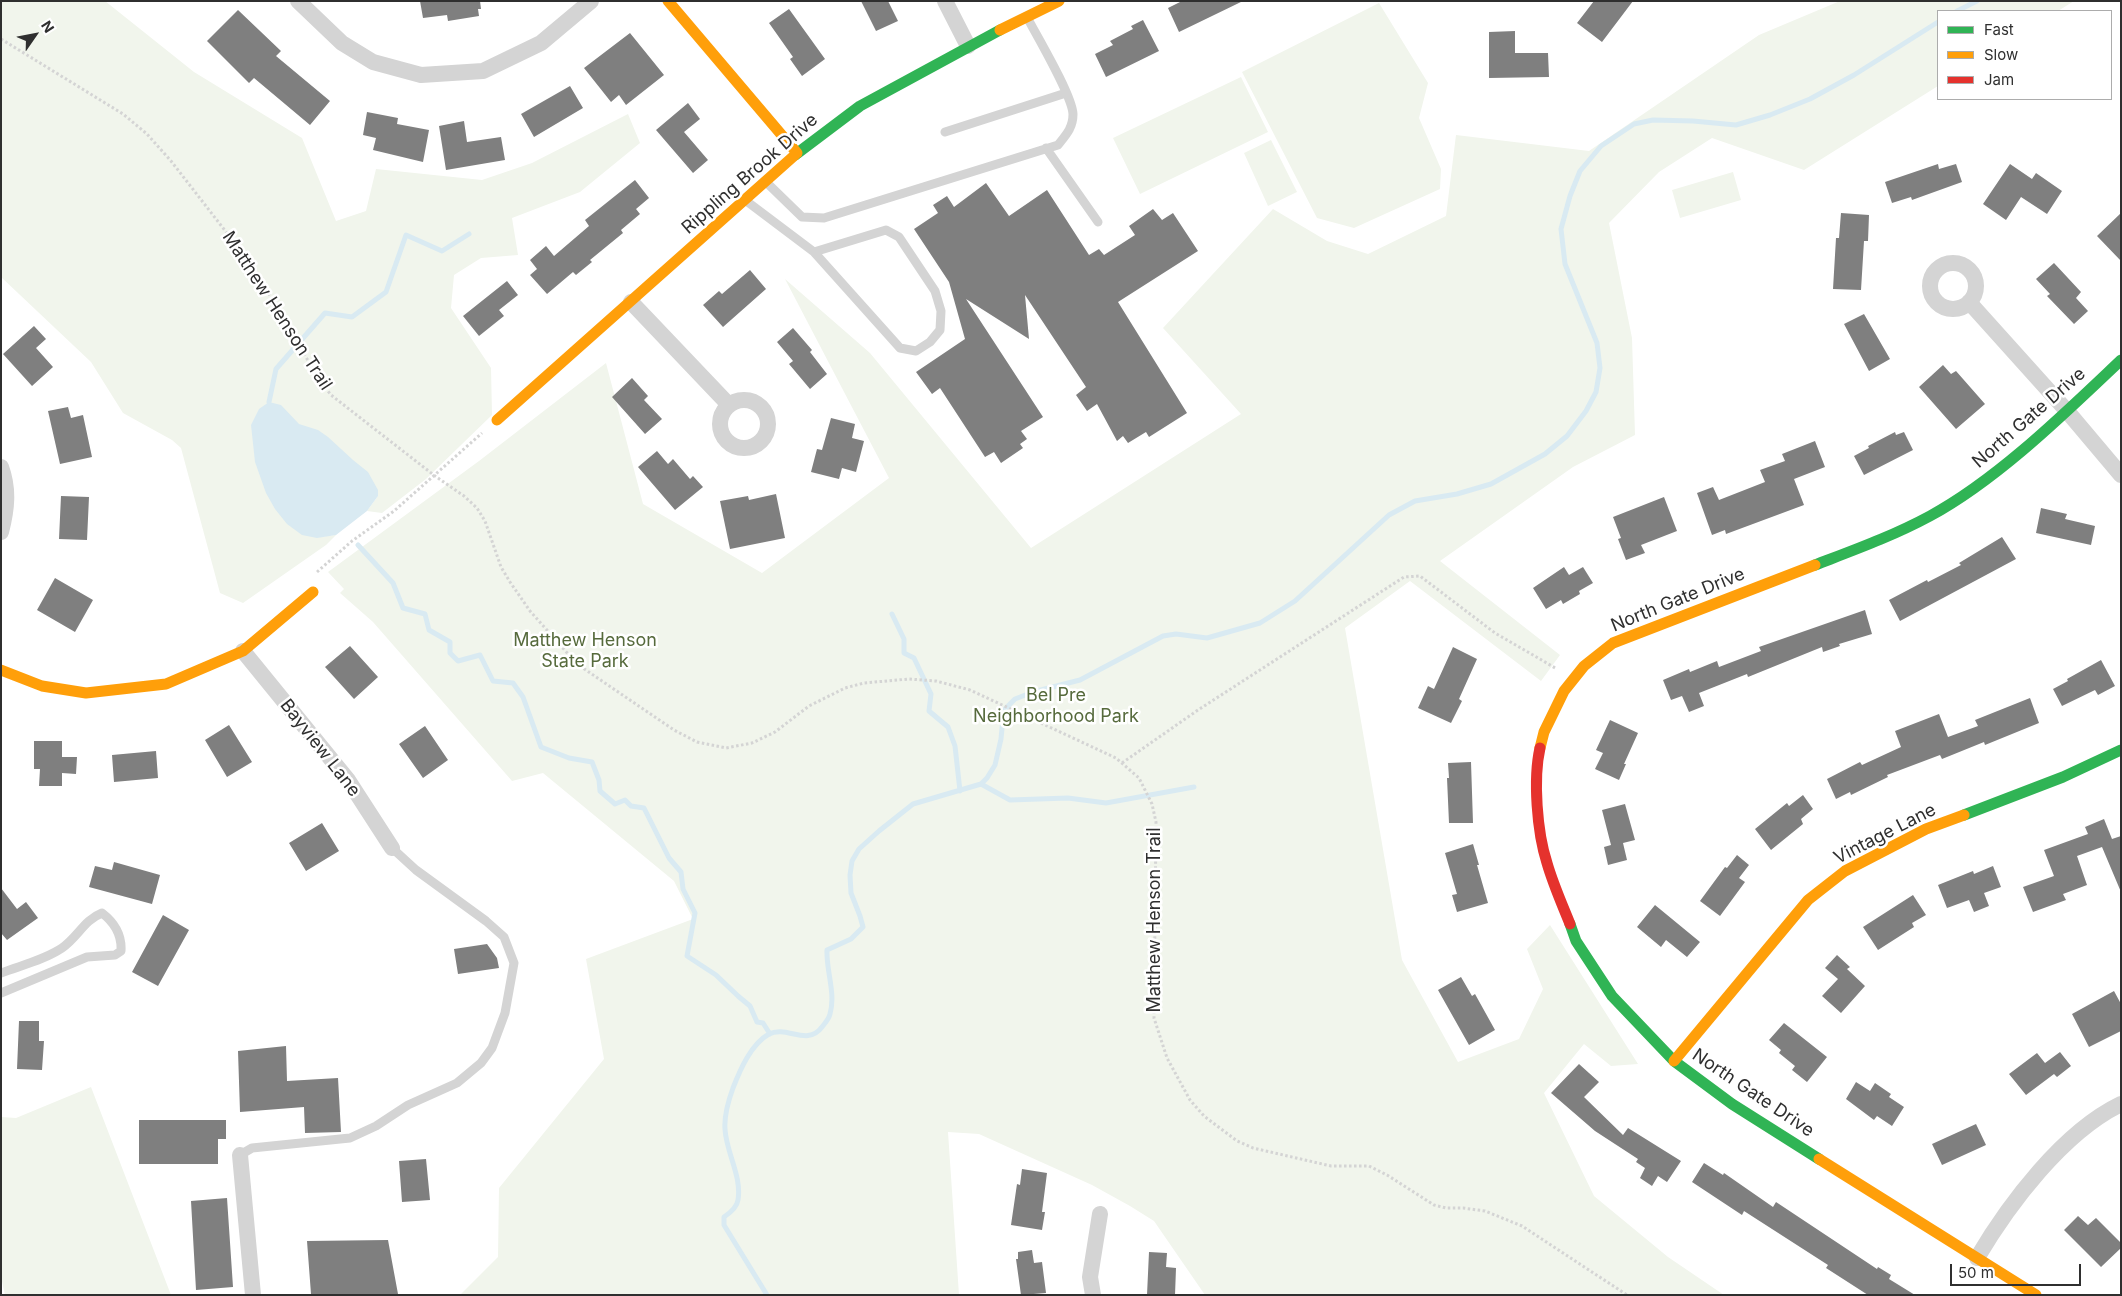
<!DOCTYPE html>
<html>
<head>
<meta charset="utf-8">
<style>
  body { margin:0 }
  #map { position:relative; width:2122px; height:1296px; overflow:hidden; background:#fff; font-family:Inter,sans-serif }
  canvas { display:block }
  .frame { position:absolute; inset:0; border:2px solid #2f2f2f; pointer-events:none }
  .legend { position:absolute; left:1937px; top:10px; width:175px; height:90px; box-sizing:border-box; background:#fff; border:1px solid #acacac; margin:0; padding:6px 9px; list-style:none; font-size:15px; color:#2f2f2f }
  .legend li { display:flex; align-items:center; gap:10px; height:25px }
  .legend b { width:25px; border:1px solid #acacac }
  .north { position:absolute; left:10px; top:10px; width:50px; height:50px; -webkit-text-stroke:4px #fff; paint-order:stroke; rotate:57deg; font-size:14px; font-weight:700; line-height:20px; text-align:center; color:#2f2f2f }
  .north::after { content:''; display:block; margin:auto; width:18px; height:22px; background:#2f2f2f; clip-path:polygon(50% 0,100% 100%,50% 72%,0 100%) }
  .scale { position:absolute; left:1950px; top:1264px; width:131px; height:22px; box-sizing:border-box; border:2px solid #2f2f2f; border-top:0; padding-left:6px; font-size:15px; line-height:18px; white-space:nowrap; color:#2f2f2f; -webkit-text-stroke:4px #fff; paint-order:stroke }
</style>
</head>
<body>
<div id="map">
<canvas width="2122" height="1296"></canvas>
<div class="frame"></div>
<ul class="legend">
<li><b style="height:6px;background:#30b455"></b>Fast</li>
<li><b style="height:6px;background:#ff9f0a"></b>Slow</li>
<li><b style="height:6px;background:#e5322d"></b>Jam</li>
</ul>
<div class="north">N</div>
<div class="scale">50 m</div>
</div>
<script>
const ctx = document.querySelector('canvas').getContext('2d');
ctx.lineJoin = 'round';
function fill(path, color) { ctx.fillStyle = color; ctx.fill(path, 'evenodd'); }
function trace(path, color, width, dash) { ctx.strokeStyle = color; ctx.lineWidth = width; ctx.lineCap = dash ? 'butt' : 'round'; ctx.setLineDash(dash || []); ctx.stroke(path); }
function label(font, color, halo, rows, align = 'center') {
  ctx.font = font + ' Inter,sans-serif'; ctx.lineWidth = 5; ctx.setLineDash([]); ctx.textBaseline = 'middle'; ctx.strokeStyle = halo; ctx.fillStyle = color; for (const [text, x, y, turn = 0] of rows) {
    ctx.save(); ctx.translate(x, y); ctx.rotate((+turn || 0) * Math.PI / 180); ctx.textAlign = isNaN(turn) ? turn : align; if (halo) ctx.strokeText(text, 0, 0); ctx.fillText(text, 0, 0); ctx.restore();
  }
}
const green = new Path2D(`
  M1,1H105L194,72L302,138L336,221L366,211L376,169L482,180L532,163L628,114L640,143L580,192L512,218L518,255L481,258L454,275L451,308L491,368L492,415L426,479L382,513L367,511L378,496L318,537L336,535L326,545L243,603L220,593L181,448L172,440L123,413L91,362L1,277Z
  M1840,1H2074L2058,11H1938V86L1804,170L1712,138L1659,172L1609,223L1632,338L1635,435L1573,467L1440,561L1560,655L1541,681L1410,581L1345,628L1402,960L1458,1062L1519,1039L1543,989L1527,949L1550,925L1638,1064L1611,1066L1584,1044L1544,1093L1594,1196L1668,1257L1724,1295H1205L1154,1221L1130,1206L1092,1185L979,1134L948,1132L959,1295H460L498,1257L499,1188L604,1059L586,959L693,919L674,881L543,773L512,781L373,622L340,593L344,589L328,572L479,461L606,363L643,504L762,573L889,478L785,279L870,353L1031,548L1241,414L1163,328L1273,209L1327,241L1368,254L1446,216L1456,135L1589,151L1759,35Z
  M1379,3L1428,83L1419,118L1441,169L1440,189L1354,228L1317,218L1242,72Z
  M1241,77L1268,132L1140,194L1113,138Z
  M1271,140L1297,192L1268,206L1244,153Z
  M1733,172L1741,200L1680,218L1672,190Z
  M91,1087L171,1295H5L1,1277V1117L16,1118Z`);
const water = new Path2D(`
  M269,402L281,405L299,424L318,430L328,437L353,460L368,472L378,490V496L367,511L336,535L317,538L302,535L287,524L275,509L266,493L255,462L251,425L259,409Z`);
const stream = new Path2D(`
  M1957,11L1977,1
  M269,402L276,369L325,313L352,317L386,292L406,235L442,251L469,234
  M358,545L393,583L403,608L425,614L429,630L450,642V653L458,661L480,655L493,681L513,683L523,697L541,747L569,758L592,762L599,780L600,791L615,804L625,800L631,806L644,808L669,858L681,872L683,889L695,913L687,956L716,975L738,996L750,1006L757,1022L763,1023L770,1034
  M892,614L904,639V653L914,658L931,694L929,711L948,727L955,746L960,791
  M981,784L1010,800L1068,798L1106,803L1194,787
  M767,1295L724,1225V1217C730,1213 737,1207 738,1200C742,1176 726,1152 725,1129C724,1116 729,1099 733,1088C740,1070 751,1044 769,1034C787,1025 807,1047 822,1027C825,1023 829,1019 830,1014C836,993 826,971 827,950L851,939L863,927L860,916L851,893L850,875L852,861L859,849L879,831L913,804L981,784L987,778L995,765L1001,739L1003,718L1005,709L1015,699L1033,692L1080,680L1163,636L1176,634L1207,638L1260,623L1295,601L1389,515L1415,501L1457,494L1491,484L1545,454L1567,436L1586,411L1596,392L1600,368L1597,343L1565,264L1561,229L1570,196L1580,171L1601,146L1634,124L1653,120L1693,121L1736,125L1770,115L1810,99L1854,75L1938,22`);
const building = new Path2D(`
  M420,1H480L481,9H478L479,16L448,21L447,15L423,18Z
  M861,1H888L898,21L876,31Z
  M1182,1H1243L1179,32L1168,8Z
  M1594,1H1633L1602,42L1577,23Z
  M789,9L825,59L802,76L790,59L793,57L769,23Z
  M238,10L281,51L276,56L330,101L310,125L254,78L249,83L207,41Z
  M1143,20L1159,51L1106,77L1095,54L1113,45L1110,41L1133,29L1131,26Z
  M1515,31V53H1548L1549,77L1489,78V32Z
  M630,33L664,75L626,105L619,95L611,102L584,68Z
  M570,86L583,108L534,137L521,114Z
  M688,103L700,119L684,132L708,160L693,173L656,130Z
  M367,112L398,118L397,124L429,130L423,162L373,150L376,138L363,135Z
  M464,121L467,142L501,137L505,160L446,170L439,126Z
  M1938,164L1939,169L1956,164L1962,182L1912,200L1911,197L1892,203L1885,182Z
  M2010,164L2032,179L2036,173L2062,191L2047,214L2021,197L2006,220L1983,204Z
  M635,180L649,198L636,209L640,214L621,230L623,233L590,260L592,262L576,275L573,272L547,294L530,275L537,269L530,260L546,246L554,256L589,226L585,220Z
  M986,183L1009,216L1047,190L1089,255L1099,249L1104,255L1135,235L1129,226L1153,209L1162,220L1173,213L1198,251L1118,302L1187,413L1149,437L1146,432L1128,443L1123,436L1117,441L1097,404L1087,411L1076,395L1086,387L1025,295L1029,339L966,299L1043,417L1021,431L1027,439L1020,444L1023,448L1001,463L994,452L985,457L940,388L932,394L916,372L965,339L949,282L914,229L938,213L933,205L947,196L954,207Z
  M1841,213L1869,215L1868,241H1864L1861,290L1833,289L1836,238H1839Z
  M2121,213V261L2097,236Z
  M2054,263L2081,292L2076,298L2088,311L2074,324L2047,296L2050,294L2036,279Z
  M750,270L766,289L723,327L703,305L719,291L722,294Z
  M507,281L518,295L499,310L504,316L479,336L463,316Z
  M1864,314L1890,359L1869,371L1844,324Z
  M34,326L46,339L36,348L53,367L32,386L3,354Z
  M793,328L812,350L810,352L827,374L810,389L789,364L793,361L777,342Z
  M1943,365L1951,374L1956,371L1985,404L1956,429L1919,387Z
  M632,378L648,396L644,400L662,419L645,434L612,397Z
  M68,407L71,418L83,415L92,457L60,464L48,411Z
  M831,418L855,424L852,438L864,441L856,472L842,468L839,479L811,472L817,449L822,450Z
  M1895,432L1896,435L1904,432L1913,450L1864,475L1854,456L1869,448L1868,446Z
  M1815,441L1825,467L1794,479L1804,505L1726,534L1725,530L1712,535L1697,493L1713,487L1719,500L1765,482L1760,470L1785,461L1782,454Z
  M657,451L668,464L673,459L690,479L693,476L703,487L675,510L638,467Z
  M776,494L785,538L730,549L720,501L748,496L749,500Z
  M61,496L89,497L87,540L59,539Z
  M1664,497L1677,531L1641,545L1645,553L1626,560L1618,539L1621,538L1613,517Z
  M2041,508L2067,514L2065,519L2095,526L2091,545L2036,533Z
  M2002,537L2016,559L1900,621L1889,600L1927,580L1928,582L1961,565L1959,563Z
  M1564,567L1569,575L1583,567L1593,583L1579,591L1580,594L1563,604L1561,600L1546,609L1533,588Z
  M55,578L93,600L75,632L37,610Z
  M1865,610L1872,634L1839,644L1840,646L1823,652L1822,647L1748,677L1747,674L1699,693L1704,706L1689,712L1682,696L1671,700L1663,680L1689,669L1690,672L1717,661L1719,667L1761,651L1759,647Z
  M350,646L378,677L354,699L325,667Z
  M1453,647L1477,659L1459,699L1462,701L1451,723L1418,708L1428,686L1434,689Z
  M2101,660L2115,686L2098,695L2095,690L2062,706L2053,689L2068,681L2067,679Z
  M2030,698L2039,723L1985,745L1984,742L1942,759L1940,755L1887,775L1888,777L1851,795L1850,792L1836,799L1827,779L1860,762L1862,765L1901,747L1895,731L1939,714L1948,737L1978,726L1975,720Z
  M1610,720L1638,733L1624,764H1626L1619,780L1595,769L1603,753L1596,750Z
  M229,725L252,762L227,777L205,740Z
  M425,726L448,760L423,778L399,744Z
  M34,741H62V757H77L76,774L62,773V786H39L40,769H34Z
  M156,751L158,778L114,782L112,755Z
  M1471,762L1473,823H1449L1447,778H1449L1448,763Z
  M1803,795L1813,809L1801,819L1803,824L1771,850L1755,829L1787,803L1789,806Z
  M1625,804L1635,840L1623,843L1627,860L1608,865L1604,847L1611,845L1602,810Z
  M2104,819L2112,839L2121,836V892L2102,847L2077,856L2087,885L2063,894L2066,900L2033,912L2023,887L2054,876L2044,850L2088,834L2085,827Z
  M322,823L339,851L306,871L289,843Z
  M1473,844L1479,865H1477L1488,903L1457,912L1452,895L1457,894L1445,853Z
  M1737,855L1749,865L1739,878L1745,882L1720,916L1700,901L1725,867L1727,868Z
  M114,862L160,875L152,904L89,887L95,866L112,870Z
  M1993,866L2001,887L1984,893L1989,906L1974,912L1969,900L1947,908L1938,885L1973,871L1974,874Z
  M1,888L17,909L26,902L38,918L7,940L1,933Z
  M1913,895L1926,915L1912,923L1914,927L1878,950L1863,927Z
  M1655,905L1700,942L1687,957L1666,940L1661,947L1637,927Z
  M163,915L189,930L158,986L132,972Z
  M487,944L497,958L499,968L458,974L454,949Z
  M1837,955L1850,967L1847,969L1865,986L1841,1013L1822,996L1838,979L1825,968Z
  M1461,977L1472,996L1475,994L1495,1030L1469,1045L1438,990Z
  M2114,991L2121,1004V1031L2089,1047L2072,1014Z
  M19,1021H39V1041H44L42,1070L17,1069Z
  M1784,1023L1827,1057L1807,1082L1792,1070L1795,1066L1779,1053L1781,1050L1769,1040Z
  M286,1046L287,1081L338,1078L341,1132L305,1133L304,1107L240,1112L238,1051Z
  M2060,1052L2071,1066L2057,1077L2054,1074L2026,1095L2009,1074L2037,1053L2045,1063Z
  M1579,1064L1599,1082L1584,1097L1623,1135L1628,1128L1681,1161L1667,1182L1658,1176L1652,1186L1640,1178L1645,1168L1636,1162L1638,1159L1595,1131L1551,1093Z
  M1856,1082L1870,1091L1875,1083L1891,1094L1889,1097L1904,1107L1892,1126L1877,1116L1874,1120L1846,1099Z
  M139,1120H226V1139H218V1164H139Z
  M1976,1124L1986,1145L1942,1165L1932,1144Z
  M426,1159L430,1200L402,1202L399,1161Z
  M1704,1163L1723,1175L1724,1173L1773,1207L1776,1202L1877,1269L1878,1267L1891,1275L1889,1279L1915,1295H1868L1826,1268L1828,1265L1744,1211L1742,1215L1692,1182Z
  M1022,1169L1047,1173L1042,1212H1045L1042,1230L1011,1225L1017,1184L1020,1185Z
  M227,1198L233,1287L196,1290L191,1201Z
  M2078,1216L2088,1225L2096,1218L2121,1243V1248L2101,1267L2064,1230Z
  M388,1240L398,1294H311L307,1241Z
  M1032,1250L1034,1263L1042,1262L1046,1293L1021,1295L1016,1259H1018V1252Z
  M1149,1252L1167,1253L1166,1267L1176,1268L1175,1295H1147Z`);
const path = new Path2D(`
  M1,39L123,114L147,134L171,161L237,246L260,279L320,381L331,395L435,476L464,496L477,508L485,521L501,567L510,582L530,611L577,664L674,730L697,742L726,748L752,743L775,732L809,706L845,688L864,683L909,679L936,681L970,690L1116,758L1139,778L1152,804L1156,822L1154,1018L1167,1058L1190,1100L1204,1116L1237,1141L1253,1148L1331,1166H1369L1387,1175L1434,1205L1446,1208H1463L1485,1211L1522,1226L1627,1295
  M317,572L352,541L394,511L482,433
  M1122,763L1198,710L1404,577L1420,576L1495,633L1557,669`);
const lane = new Path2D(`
  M945,132L1066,93
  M1046,148L1098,222
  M765,181L802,217L824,218L1058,145C1066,135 1073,128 1073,114C1072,95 1038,38 1028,19
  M745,200L814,252L900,348L916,351L930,342L940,330L941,311L935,291L899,237L886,230L814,252
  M1,973C22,965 44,960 62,948C78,937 84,920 102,913C115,923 122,935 121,951L115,955L87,957L1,993
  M240,1155L252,1148L350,1138L376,1126L408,1105L457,1083L481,1063L492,1048L505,1013L514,963L504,937L486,921L416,870L392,848`);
const street = new Path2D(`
  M298,1L342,43L373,62L421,75L483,71L541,43L591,1
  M945,1L968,46
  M1930 286a23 23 0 1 1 46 0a23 23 0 1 1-46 0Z
  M631,302L729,405
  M1969,302L2067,411L2121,475
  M720 424a24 24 0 1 1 48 0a24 24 0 1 1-48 0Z
  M1,467C9,489 7,509 1,532
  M243,651L348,780L392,848
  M240,1155L253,1295
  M1977,1258C2009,1204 2063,1132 2121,1104
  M1093,1295L1090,1277L1100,1214`);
const fast = new Path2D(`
  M795,155L860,106L1000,30
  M1815,565C1854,550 1893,536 1930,516C1998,479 2065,413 2121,360
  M1964,815L2063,777L2121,750
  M1570,924L1576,941L1612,996L1674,1061L1732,1104L1819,1159`);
const slow = new Path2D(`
  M668,1L797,153
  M1000,30L1059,1
  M497,420L795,155
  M1,670L42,686L86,693L166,684L243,651L313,592
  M1540,748L1544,732L1564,691L1584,666L1613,643L1815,565
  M1674,1061L1808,900L1845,871L1926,829L1964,815
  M1819,1159L2036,1295`);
const jam = new Path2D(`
  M1540,748C1533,779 1537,832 1547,863C1553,884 1562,904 1570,924`);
const streetNames = [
  ["Rippling Brook Drive",750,174,-41],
  ["Matthew Henson Trail",277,311,57],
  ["North Gate Drive",2029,418,-41],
  ["North Gate Drive",1678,600,-22],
  ["Bayview Lane",320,748,52],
  ["Vintage Lane",1885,834,-27],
  ["Matthew Henson Trail",1155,920,-90],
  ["North Gate Drive",1753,1093,34]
];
const parkNames = [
  ["Matthew Henson",585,641],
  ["State Park",585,662],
  ["Bel Pre",1056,696],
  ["Neighborhood Park",1056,717]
];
fill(green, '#f1f5ec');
fill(water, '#d9eaf2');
trace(stream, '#d9eaf2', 5);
fill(building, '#7f7f7f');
trace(path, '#d4d4d4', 3, [2.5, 2.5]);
trace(lane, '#d4d4d4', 9);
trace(street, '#d4d4d4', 16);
trace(fast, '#30b455', 11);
trace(slow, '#ff9f0a', 11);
trace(jam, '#e5322d', 11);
label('18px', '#2f2f2f', '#fff', streetNames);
label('18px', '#566a3c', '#fff', parkNames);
</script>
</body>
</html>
